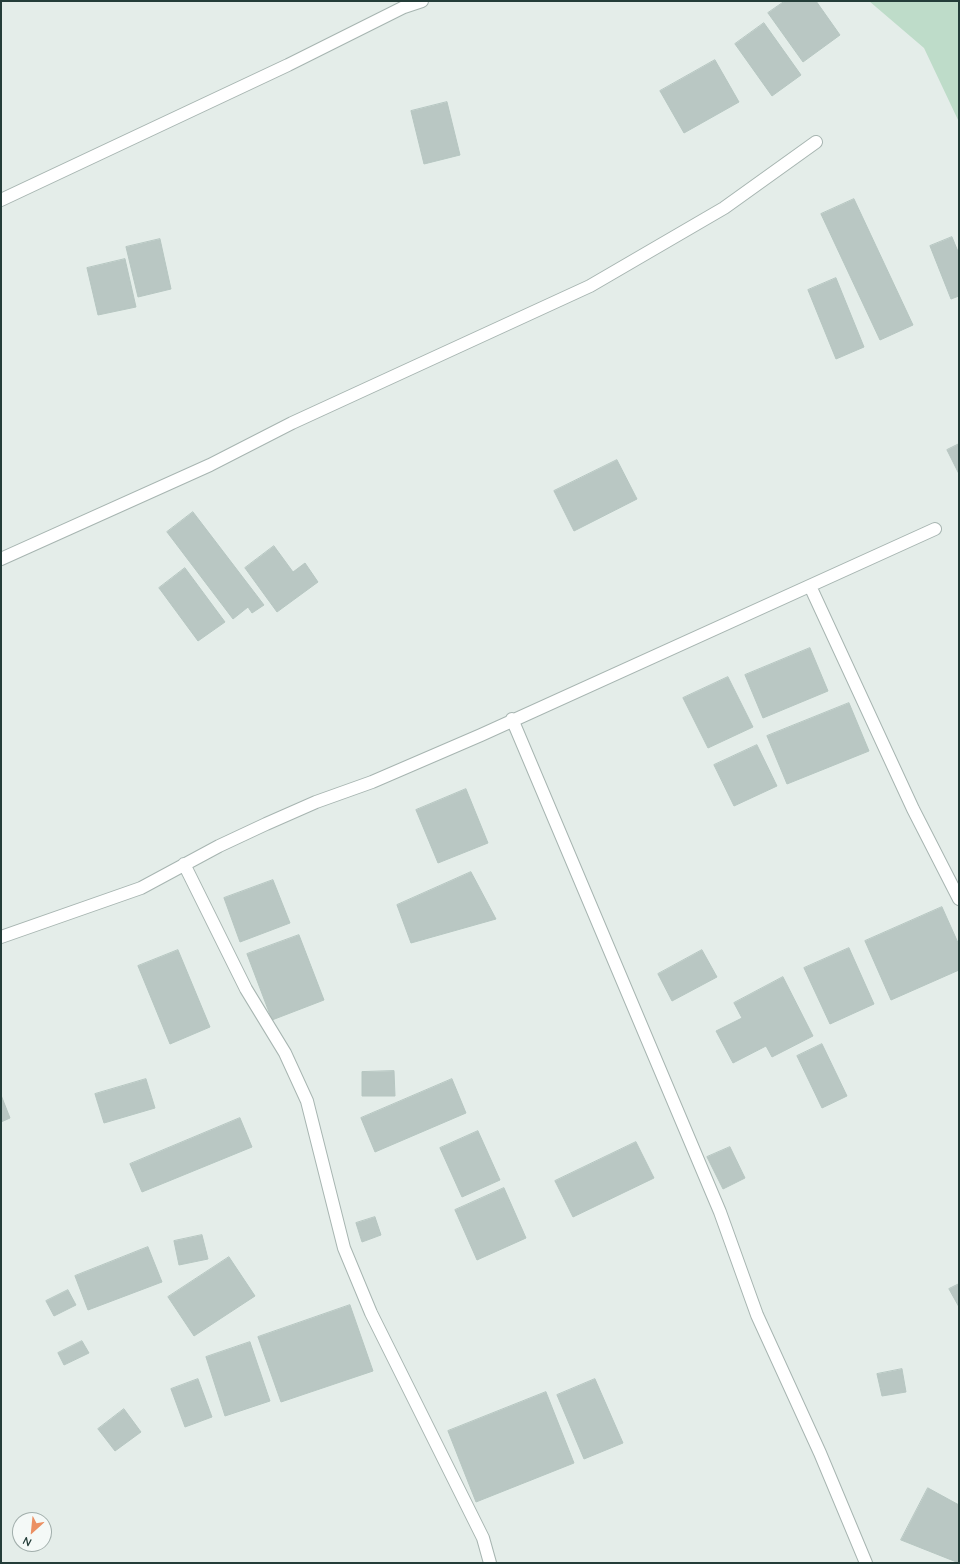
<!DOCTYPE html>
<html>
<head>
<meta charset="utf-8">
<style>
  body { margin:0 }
  #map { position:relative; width:960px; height:1564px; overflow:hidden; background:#e4ede9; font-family:Quicksand,sans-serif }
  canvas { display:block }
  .frame { position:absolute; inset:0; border:2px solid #243d39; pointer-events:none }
  .north { position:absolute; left:12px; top:1512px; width:40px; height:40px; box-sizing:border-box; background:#f4f9f7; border:1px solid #a1aeab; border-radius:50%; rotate:207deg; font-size:11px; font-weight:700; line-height:16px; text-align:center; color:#243d39 }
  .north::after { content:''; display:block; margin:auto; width:14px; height:18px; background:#eb9063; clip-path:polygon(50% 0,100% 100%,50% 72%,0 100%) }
</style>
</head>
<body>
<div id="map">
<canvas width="960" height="1564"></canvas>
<div class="frame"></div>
<div class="north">N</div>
</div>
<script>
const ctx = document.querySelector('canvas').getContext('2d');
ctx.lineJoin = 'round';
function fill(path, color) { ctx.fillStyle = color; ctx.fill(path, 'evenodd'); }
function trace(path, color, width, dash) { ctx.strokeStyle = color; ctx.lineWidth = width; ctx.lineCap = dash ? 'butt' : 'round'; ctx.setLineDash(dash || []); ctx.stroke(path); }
const green = new Path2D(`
  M869,1H959V122L924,48Z`);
const building = new Path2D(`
  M785,1H816L840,35L803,62L768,13Z
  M764,23L801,75L772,96L735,44Z
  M715,60L739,102L684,133L660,91Z
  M447,102L460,155L424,164L411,111Z
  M854,199L913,325L880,340L821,214Z
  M952,237L959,254V296L951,299L930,246Z
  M160,239L171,289L138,297L126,247Z
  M125,259L136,307L98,315L87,268Z
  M836,278L864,347L836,359L808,290Z
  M959,444V474L947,450Z
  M617,460L637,499L574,531L554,491Z
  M193,512L264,605L252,613L248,607L233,619L167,532Z
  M274,546L293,572L305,563L318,582L277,612L245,568Z
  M185,568L225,622L198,641L159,588Z
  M810,648L828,691L763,718L745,675Z
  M728,677L753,727L708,748L683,698Z
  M849,703L869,751L787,784L767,736Z
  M757,745L777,786L734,806L714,765Z
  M466,789L488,843L438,863L416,810Z
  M471,872L496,919L411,943L397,905Z
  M273,880L290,923L240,942L224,898Z
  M942,907L959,945V970L891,1000L865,941Z
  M299,935L324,1000L272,1020L247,954Z
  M849,948L874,1004L830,1024L804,968Z
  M178,950L210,1027L170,1044L138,966Z
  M702,950L717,977L672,1001L658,974Z
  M783,977L813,1036L772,1057L766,1046L733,1063L716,1031L742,1018L734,1003Z
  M822,1044L847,1096L822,1108L797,1056Z
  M394,1071L395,1096H362V1072Z
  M146,1079L155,1108L104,1123L95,1094Z
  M452,1079L466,1113L375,1152L361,1118Z
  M1,1095L10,1118L1,1122Z
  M240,1118L252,1147L142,1192L130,1164Z
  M478,1131L500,1180L462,1197L440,1148Z
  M636,1142L654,1178L573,1217L555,1181Z
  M730,1147L745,1178L723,1189L707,1157Z
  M504,1188L526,1238L477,1260L455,1210Z
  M375,1217L381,1235L362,1242L356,1223Z
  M202,1235L208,1259L179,1265L174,1241Z
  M148,1247L162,1282L88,1310L75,1276Z
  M229,1257L255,1296L194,1336L168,1297Z
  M959,1284V1307L949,1289Z
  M68,1290L76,1305L54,1316L46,1301Z
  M350,1305L373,1371L281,1402L258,1337Z
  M82,1341L89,1353L64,1365L58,1353Z
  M250,1342L270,1401L225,1416L206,1357Z
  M902,1369L906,1392L882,1396L877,1374Z
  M198,1379L212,1417L185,1427L171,1389Z
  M595,1379L623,1443L584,1459L557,1395Z
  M546,1392L574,1463L476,1502L448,1431Z
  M124,1409L141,1432L115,1451L98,1429Z
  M928,1488L959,1505V1563L901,1540Z`);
const minor = new Path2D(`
  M1,200L288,65L404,7L422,1
  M1,559L210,465L292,423L590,286L724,208L816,142
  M810,586L913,809L959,899
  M512,719L720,1212L757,1315L820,1453L866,1563
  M184,864L246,989L285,1053L307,1101L344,1248L371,1313L483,1538L490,1563
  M1,937L141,888L219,846L266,824L316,802L372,782L481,735L935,529`);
fill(green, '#bedcc9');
fill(building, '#b9c7c3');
trace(building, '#b6c6c1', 1);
trace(minor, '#a7b5b1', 14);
trace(minor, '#fff', 12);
</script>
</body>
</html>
